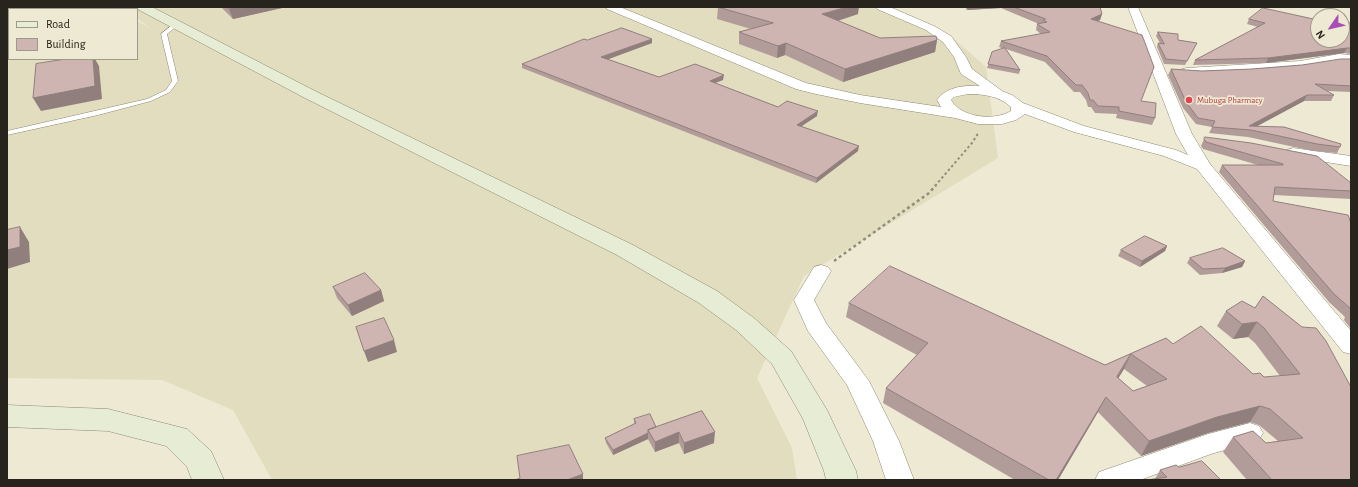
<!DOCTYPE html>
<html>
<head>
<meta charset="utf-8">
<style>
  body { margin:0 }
  #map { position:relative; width:1358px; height:487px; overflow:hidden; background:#ede9d2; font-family:"Alegreya Sans",sans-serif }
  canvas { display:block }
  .frame { position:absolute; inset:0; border:8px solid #26241c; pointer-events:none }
  .legend { position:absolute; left:8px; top:8px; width:130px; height:52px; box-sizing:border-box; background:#ede9d2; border:1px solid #9d9a89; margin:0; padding:5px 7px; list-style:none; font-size:12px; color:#26241c }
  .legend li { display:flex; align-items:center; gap:8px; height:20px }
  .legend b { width:20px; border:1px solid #9d9a89 }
  .north { position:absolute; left:1310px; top:8px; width:40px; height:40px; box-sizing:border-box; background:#ede9d2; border:1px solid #9d9a89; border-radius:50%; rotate:236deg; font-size:11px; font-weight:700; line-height:16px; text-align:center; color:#26241c }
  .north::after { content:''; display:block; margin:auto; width:14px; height:18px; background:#a94cb6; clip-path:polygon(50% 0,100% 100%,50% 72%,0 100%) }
</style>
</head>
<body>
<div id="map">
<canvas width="1358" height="487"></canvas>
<div class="frame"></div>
<ul class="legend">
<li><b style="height:5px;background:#e7edd4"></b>Road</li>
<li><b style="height:11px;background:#cfb5b2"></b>Building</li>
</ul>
<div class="north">N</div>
</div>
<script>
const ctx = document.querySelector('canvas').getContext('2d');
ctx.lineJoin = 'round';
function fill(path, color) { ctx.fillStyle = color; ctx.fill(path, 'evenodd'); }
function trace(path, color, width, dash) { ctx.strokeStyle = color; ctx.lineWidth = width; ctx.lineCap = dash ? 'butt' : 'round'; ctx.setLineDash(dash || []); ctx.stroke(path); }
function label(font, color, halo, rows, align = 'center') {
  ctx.font = font + ' "Alegreya Sans",sans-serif'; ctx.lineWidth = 3.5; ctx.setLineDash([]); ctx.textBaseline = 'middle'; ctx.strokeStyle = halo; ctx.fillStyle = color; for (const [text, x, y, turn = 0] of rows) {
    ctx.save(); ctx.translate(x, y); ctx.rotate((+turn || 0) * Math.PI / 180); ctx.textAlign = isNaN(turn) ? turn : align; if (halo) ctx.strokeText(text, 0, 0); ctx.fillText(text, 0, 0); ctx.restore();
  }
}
const built = new Path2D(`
  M7,7H112L115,9H9V59H137V21L150,28L137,18V9H125L122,7H889L921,20L952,37L986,67L998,158L804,276L757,378L792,448L797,480H272L233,410L162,380L7,378Z`);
const green = new Path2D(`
  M7,7H112L115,9H9V58H7Z`);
const pathFar1 = new Path2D(`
  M935,186L972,143L979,132`);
const path = new Path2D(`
  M834,261L929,193L936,185`);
const lane = new Path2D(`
  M176,22L179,24L178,25L167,34L178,81L170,92L151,101L98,115L7,135V131L147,99L166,90L172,81L161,34Z`);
const street = new Path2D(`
  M606,7H620L806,83L860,95L941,107L937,100C946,87 964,85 980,86L961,74L954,57L943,42L926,30L877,9L876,7H890L934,26L951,36L966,57L972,69L1002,91L1012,95L1023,103L1084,126L1176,150L1188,155L1176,134L1128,7H1138L1192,134L1210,164L1351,331V354L1343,352L1197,169L1164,156L1074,132L1025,114L1016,120L1002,124H978L955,118L860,103L816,94L796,89L607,9ZM968,94C984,94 999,96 1011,107V111C995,121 961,118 951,100L954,97Z
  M1339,54L1351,55V63L1339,62L1300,69L1187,76L1182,75L1181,72L1182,69L1187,68L1300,61Z
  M1293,148L1351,156V166L1287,156L1285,153L1287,150Z
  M821,265L828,267L831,271L814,300L826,323L869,381L899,441L914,480H886L873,441L847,385L808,331L794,300L814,267Z
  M1250,423L1259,426L1263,433L1259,440L1211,454L1140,480H1095L1099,472L1208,434Z`);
const secondary = new Path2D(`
  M137,7H152L315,91L633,245L717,291L754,318L791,351L827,410L856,471L858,480H826L824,471L803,419L772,364L736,330L699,303L617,255L303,97L139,10Z
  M7,405L108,409L187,429L211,451L224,480H192L187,467L166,446L108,431L7,427Z`);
const wall = new Path2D(`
  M221,7H282V8L233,19Z
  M718,7L858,14L838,21L880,38L937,40L935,52L843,82L785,55L777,58L739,44V32L751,29L717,19Z
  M955,7H1100L1102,14L1100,20L1098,21L1141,101L1155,118L1152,125L1116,118L1117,114L1095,113L1091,107H1088L1086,100L1080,92H1074L1045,62L1006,49L1020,70L1019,74L987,68L992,52L1004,49L999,47L1001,41L1041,34L1036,30L1037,24H1039L1001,8L967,10L965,7Z
  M1249,19L1347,26L1349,22L1351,21V54L1344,53L1266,63L1193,65L1195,60L1258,27L1247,24Z
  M1158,32L1178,40L1197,43L1185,65L1164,64L1157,47L1158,43H1160L1156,36Z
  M587,40L652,43L607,59L659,77L723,80L715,83L778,107L817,116L801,126L858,151L816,183L522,68V64Z
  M1351,59V92L1326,91L1334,95L1331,101H1304L1257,126L1340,147L1337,153L1313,151L1248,137L1209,133L1212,127L1196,124L1183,108L1168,75L1171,69L1202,71L1252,69L1302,65Z
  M1204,139L1251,143L1351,191V199L1274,195L1273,201L1351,223V329L1344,320L1345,317L1329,302L1219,172L1222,165H1258L1203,149L1201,146Z
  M1167,246L1165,251L1140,267L1118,256L1121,250Z
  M1190,258L1245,261L1242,267L1222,273L1200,275L1187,263Z
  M333,287L381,290L384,301L352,316L337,298Z
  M1263,296L1351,480H1247L1223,452L1233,437L1266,443L1278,441L1259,425L1250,422L1208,433L1141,456L1098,412L1058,480H1015L883,403L886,388L917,355L846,317L849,303L1105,365L1166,338L1173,344L1253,374L1264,377L1280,376L1255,343L1248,337L1233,339L1217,326L1226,311L1255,308ZM1124,369L1147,386L1133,391L1118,378Z
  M702,411L714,443L684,454L679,443L655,452L648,439L613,455L606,443L605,438L634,424V419L656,427Z
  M1179,467L1221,480L1155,479L1160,470Z`);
const shadedWall = new Path2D(`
  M239,7H282V8L233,19L229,9Z
  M847,7H859L858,14L821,26L822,14Z
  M968,7H1001V8L967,10Z
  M1102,14L1100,20L1090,25L1091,19Z
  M652,39V43L601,62V57Z
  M937,40L935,52L843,82L845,69Z
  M786,43L785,55L777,58L778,46Z
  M1347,48L1344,53L1266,63L1268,58Z
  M93,59H95L99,66L102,99L41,111L33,98Z
  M724,75L723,80L709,85L710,81Z
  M1307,95L1304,101L1250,130L1249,126Z
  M818,111L817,116L796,130L797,125Z
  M859,146L858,151L816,183L817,178Z
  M20,227L29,242L30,262L7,269V250Z
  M1167,246L1165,251L1140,267L1142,261Z
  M1245,261L1242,267L1222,273L1225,268Z
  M381,290L384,301L352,316L348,305Z
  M1257,322L1248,337L1233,339L1242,324Z
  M394,340L397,352L368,362L364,351Z
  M1131,354L1124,369L1110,392L1117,377Z
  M1106,397L1098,412L1058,480H1056Z
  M1260,406L1250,422L1208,433L1141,456L1149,441L1217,417Z
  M679,432V443L655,452V442Z
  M715,432L714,443L684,454V443Z
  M648,433V439L613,455V450Z
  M583,474V480H567Z`);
const building = new Path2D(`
  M227,7H239L229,9Z
  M718,7H847L822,14L880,38L936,36L937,40L845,69L786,43L778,46L739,32L773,23Z
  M1014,7H1100L1102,14L1091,19L1142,35L1154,67L1141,101L1156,103L1155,118L1119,111V107L1098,106L1093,100H1090L1088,93L1082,85H1076L1047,56L1001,41L1050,32L1037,24L1047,22L1043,20L1045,19Z
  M1263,8L1318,20V40H1342V25L1351,27V48H1347L1268,58L1195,60L1265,23L1249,19Z
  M622,28L652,39L601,57L659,77L695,64L724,75L710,81L778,107L787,101L818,111L797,125L859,146L817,178L522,64L584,39L587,40Z
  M1158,32L1178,34V40L1197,43L1187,61L1166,59L1158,43L1164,44Z
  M1005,48L1020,70L988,64L992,52Z
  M66,59H93L95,86L33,98L36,64Z
  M1341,59H1351V86L1315,84L1334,95H1307L1249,126L1284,127L1341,144L1340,147L1317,144L1251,130L1212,127L1215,121L1198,118L1186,102L1171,69L1202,71L1252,69L1302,65Z
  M1205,137L1251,143L1317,156L1351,183V191L1275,187L1273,201L1348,215L1351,223V309L1334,294L1222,165H1283V164L1206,142L1204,139Z
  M20,227V247L7,250V230Z
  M1145,236L1167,246L1142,261L1121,250Z
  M1223,248L1245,261L1225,268L1203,269L1190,258Z
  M890,266L1105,365L1166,338L1173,344L1201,326L1253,374L1260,373L1264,377L1300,374L1264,328L1257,322L1242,324L1226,311L1242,301L1255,308L1263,296L1302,327L1316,328L1326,341L1351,387V480H1272L1233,437L1253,431L1266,443L1303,438L1270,409L1260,406L1217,417L1149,441L1106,397L1056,480H1049L886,388L928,343L849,303ZM1131,354L1167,379L1133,391L1117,377Z
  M365,273L381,290L348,305L333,287Z
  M384,318L394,340L364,351L356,327Z
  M702,411L715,432L684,443L679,432L655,442L648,430Z
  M650,414L656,427L648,430V433L613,450L605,438L636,423L634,419Z
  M569,445L583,474L567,480H515L520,478L517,456Z
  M1202,461L1221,480H1147L1167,477L1160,470L1176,465L1179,467Z`);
const markers = [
  [1189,100,4,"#e0444e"]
];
const farHealthnames = [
  ["Mubuga Pharmacy",1197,100]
];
fill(built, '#e3ddbf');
fill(green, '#a5bfa1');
trace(lane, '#8c8873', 1);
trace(street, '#8c8873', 1);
trace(secondary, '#8c8873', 1);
trace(pathFar1, '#918e7e', 2, [2.5, 2.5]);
trace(path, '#918e7e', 2.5, [3, 3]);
fill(lane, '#fff');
fill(street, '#fff');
fill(secondary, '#e7edd4');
fill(wall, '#b29c99');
fill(shadedWall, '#917f7d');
fill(building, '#cfb5b2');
trace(building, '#917f7d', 1);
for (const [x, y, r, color] of markers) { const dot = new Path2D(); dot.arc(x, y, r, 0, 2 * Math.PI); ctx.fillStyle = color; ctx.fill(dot); trace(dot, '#ede9d2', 1.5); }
label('9px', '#be3a42', '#ede9d2', farHealthnames, 'left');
</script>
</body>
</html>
